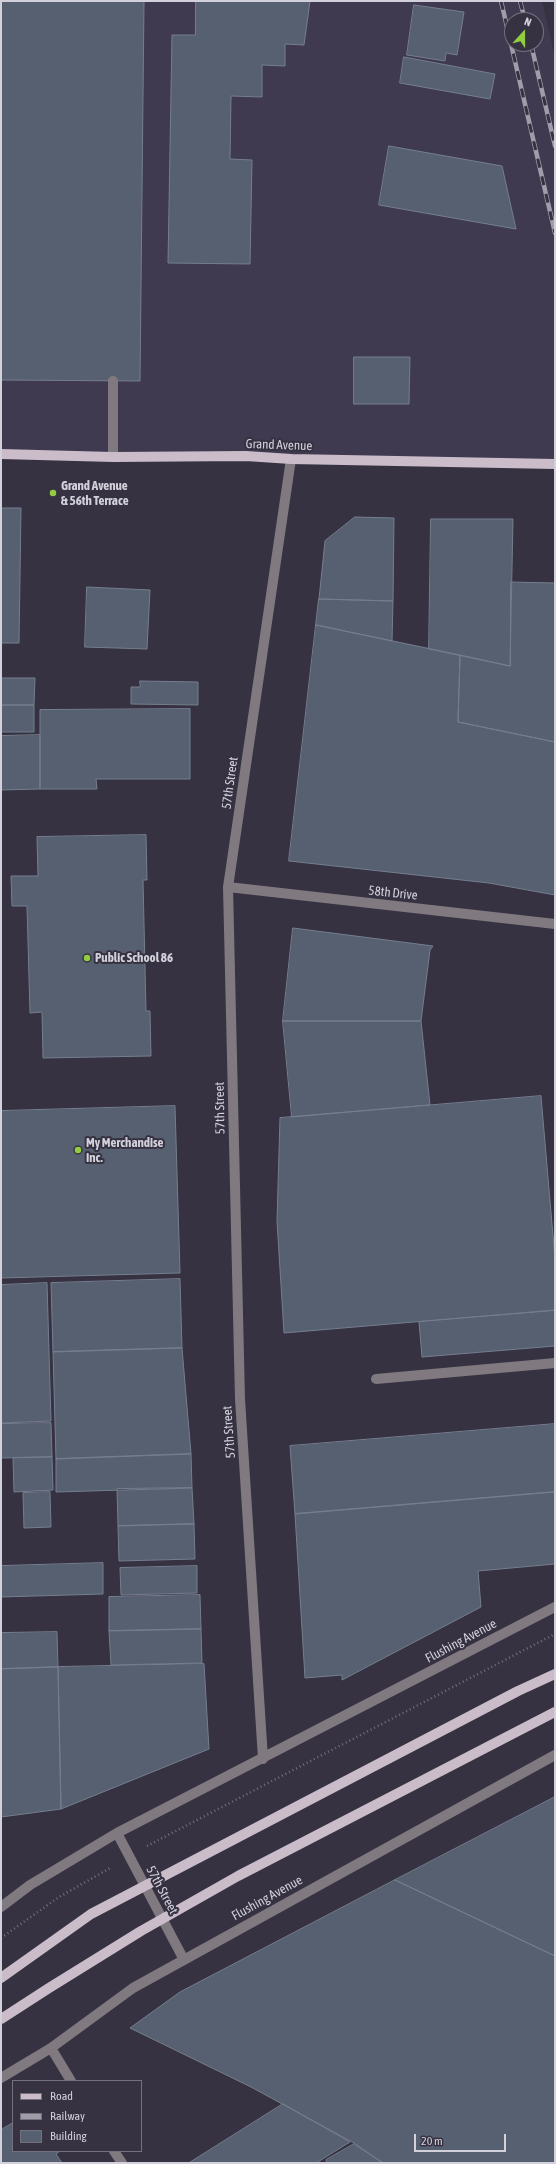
<!DOCTYPE html>
<html>
<head>
<meta charset="utf-8">
<style>
  body { margin:0 }
  #map { position:relative; width:556px; height:2164px; overflow:hidden; background:#363242; font-family:"Asap Condensed",sans-serif }
  canvas { display:block }
  .frame { position:absolute; inset:0; border:2px solid #d2d0da; pointer-events:none }
  .legend { position:absolute; left:12px; top:2080px; width:130px; height:72px; box-sizing:border-box; background:#363242; border:1px solid #74717f; margin:0; padding:5px 7px; list-style:none; font-size:12px; color:#d2d0da }
  .legend li { display:flex; align-items:center; gap:8px; height:20px }
  .legend b { width:20px; border:1px solid #74717f }
  .north { position:absolute; left:504px; top:12px; width:40px; height:40px; box-sizing:border-box; background:#363242; border:1px solid #74717f; border-radius:50%; rotate:21deg; font-size:11px; font-weight:700; line-height:16px; text-align:center; color:#d2d0da }
  .north::after { content:''; display:block; margin:auto; width:14px; height:18px; background:#92cd3f; clip-path:polygon(50% 0,100% 100%,50% 72%,0 100%) }
  .scale { position:absolute; left:414px; top:2134px; width:92px; height:18px; box-sizing:border-box; border:2px solid #d2d0da; border-top:0; padding-left:5px; font-size:12px; line-height:14px; white-space:nowrap; color:#d2d0da; -webkit-text-stroke:3px #363242; paint-order:stroke }
</style>
</head>
<body>
<div id="map">
<canvas width="556" height="2164"></canvas>
<div class="frame"></div>
<ul class="legend">
<li><b style="height:5px;background:#cabcc9"></b>Road</li>
<li><b style="height:5px;background:#a09da9"></b>Railway</li>
<li><b style="height:11px;background:#576070"></b>Building</li>
</ul>
<div class="north">N</div>
<div class="scale">20 m</div>
</div>
<script>
const ctx = document.querySelector('canvas').getContext('2d');
ctx.lineJoin = 'round';
function fill(path, color) { ctx.fillStyle = color; ctx.fill(path, 'evenodd'); }
function trace(path, color, width, dash) { ctx.strokeStyle = color; ctx.lineWidth = width; ctx.lineCap = dash ? 'butt' : 'round'; ctx.setLineDash(dash || []); ctx.stroke(path); }
function label(font, color, halo, rows, align = 'center') {
  ctx.font = font + ' "Asap Condensed",sans-serif'; ctx.lineWidth = 4; ctx.setLineDash([]); ctx.textBaseline = 'middle'; ctx.strokeStyle = halo; ctx.fillStyle = color; for (const [text, x, y, turn = 0] of rows) {
    ctx.save(); ctx.translate(x, y); ctx.rotate((+turn || 0) * Math.PI / 180); ctx.textAlign = isNaN(turn) ? turn : align; if (halo) ctx.strokeText(text, 0, 0); ctx.fillText(text, 0, 0); ctx.restore();
  }
}
const built = new Path2D(`
  M1,1H542L555,57V464L1,455ZM512,20H536V44H512Z`);
const building = new Path2D(`
  M1,1H144L140,381L1,380Z
  M196,1H310L304,45L285,44V66L262,65V97L231,96L230,159L252,160L250,264L168,263L172,35H195Z
  M414,5L464,12L457,55L446,53L445,61L407,55Z
  M404,57L495,74L490,99L400,83Z
  M389,146L502,166L516,229L379,205Z
  M354,357H410L409,404H354Z
  M1,508H21L19,643H1Z
  M355,517L394,518L393,601L319,599L325,541Z
  M431,519H513L510,666L429,649Z
  M511,582L555,583V742L458,722L460,655L510,666Z
  M87,587L150,590L147,649L85,647Z
  M319,599L393,601L392,641L316,625Z
  M316,625L460,655L458,722L555,742V895L489,883L289,861Z
  M1,678H35L34,705H1Z
  M140,681L198,682V705L131,704V687H140Z
  M1,705H34V732H1Z
  M190,709V779H96L97,789H40V710Z
  M40,735V789L1,790V736Z
  M146,835L147,880H143L146,1011H150L151,1056L43,1058L42,1012L30,1013L27,906H12L11,876H38L37,837Z
  M293,928L433,946L430,950L421,1021H283Z
  M283,1021H421L430,1105L292,1117Z
  M541,1096L555,1259V1310L284,1333L277,1221L280,1118Z
  M175,1106L180,1273L1,1278V1111Z
  M180,1279L182,1348L53,1352L51,1283Z
  M47,1283L51,1421L1,1423V1285Z
  M555,1311V1346L422,1357L419,1322Z
  M182,1348L191,1454L56,1459L53,1352Z
  M51,1423L52,1457L1,1458V1424Z
  M555,1424V1492L295,1514L290,1446Z
  M191,1454L192,1488L56,1492V1459Z
  M52,1457L53,1490L14,1492L13,1458Z
  M192,1488L194,1524L118,1526L117,1489Z
  M50,1492L51,1527L24,1528L23,1493Z
  M555,1492V1564L478,1571L481,1607L342,1680V1675L305,1678L295,1514Z
  M194,1524L195,1559L119,1561L118,1526Z
  M103,1563V1594L1,1597V1566Z
  M197,1566V1593L121,1595L120,1568Z
  M200,1595L201,1629L109,1631V1597Z
  M201,1629L202,1663L111,1665L109,1631Z
  M57,1632L58,1667L1,1669V1633Z
  M204,1664L209,1749L61,1809L58,1667Z
  M58,1667L61,1809L1,1817V1669Z
  M555,1797V1956L395,1880Z
  M395,1880L555,1956V2163H383L354,2143L251,2087L130,2028L180,1992Z
  M283,2104L350,2142L316,2163H189Z
  M13,2123V2151H60L56,2154L62,2163H1V2130Z
  M354,2144L383,2163H327L326,2160Z`);
const path = new Path2D(`
  M147,1846L555,1634
  M1,1938L59,1897L112,1867`);
const minor = new Path2D(`
  M113,381V457
  M228,887L555,924
  M376,1379L555,1363
  M263,1759L240,1399L228,887L291,459
  M117,1833L183,1958
  M1,1907L30,1885L117,1833L555,1607
  M51,2048L71,2081
  M1,2078L51,2048L133,1988L555,1755
  M114,2151L122,2163`);
const major = new Path2D(`
  M1,454L113,457L246,456L291,459L555,464
  M1,1978L91,1914L518,1691L555,1674
  M1,2019L49,1988L141,1931L238,1876L555,1712`);
const rail = new Path2D(`
  M501,1L555,233
  M520,1L525,20
  M531,44L555,146`);
const markers = [
  [53,493,4,"#92cd3f"],
  [87,958,4,"#92cd3f"],
  [78,1150,4,"#92cd3f"]
];
const streetNames = [
  ["Grand Avenue",279,445,2],
  ["57th Street",230,783,-82],
  ["58th Drive",393,893,6],
  ["57th Street",220,1108,-91],
  ["57th Street",229,1432,-94],
  ["Flushing Avenue",461,1641,-28],
  ["57th Street",162,1890,62],
  ["Flushing Avenue",267,1898,-29]
];
const poiNames = [
  ["Grand Avenue",61,486],
  ["& 56th Terrace",61,501],
  ["Public School 86",95,958],
  ["My Merchandise",86,1143],
  ["Inc.",86,1158]
];
fill(built, '#3f3a50');
fill(building, '#576070');
trace(building, '#757e8f', 1);
trace(path, '#73707d', 2.5, [1, 3]);
trace(minor, '#80797f', 10);
trace(major, '#cabcc9', 10);
trace(rail, '#a09da9', 4.5);
trace(rail, '#363242', 3, [9]);
for (const [x, y, r, color] of markers) { const dot = new Path2D(); dot.arc(x, y, r, 0, 2 * Math.PI); ctx.fillStyle = color; ctx.fill(dot); trace(dot, '#363242', 1.5); }
label('13px', '#d2d0da', '#363242', streetNames);
label('bold 13px', '#d2d0da', '#363242', poiNames, 'left');
</script>
</body>
</html>
